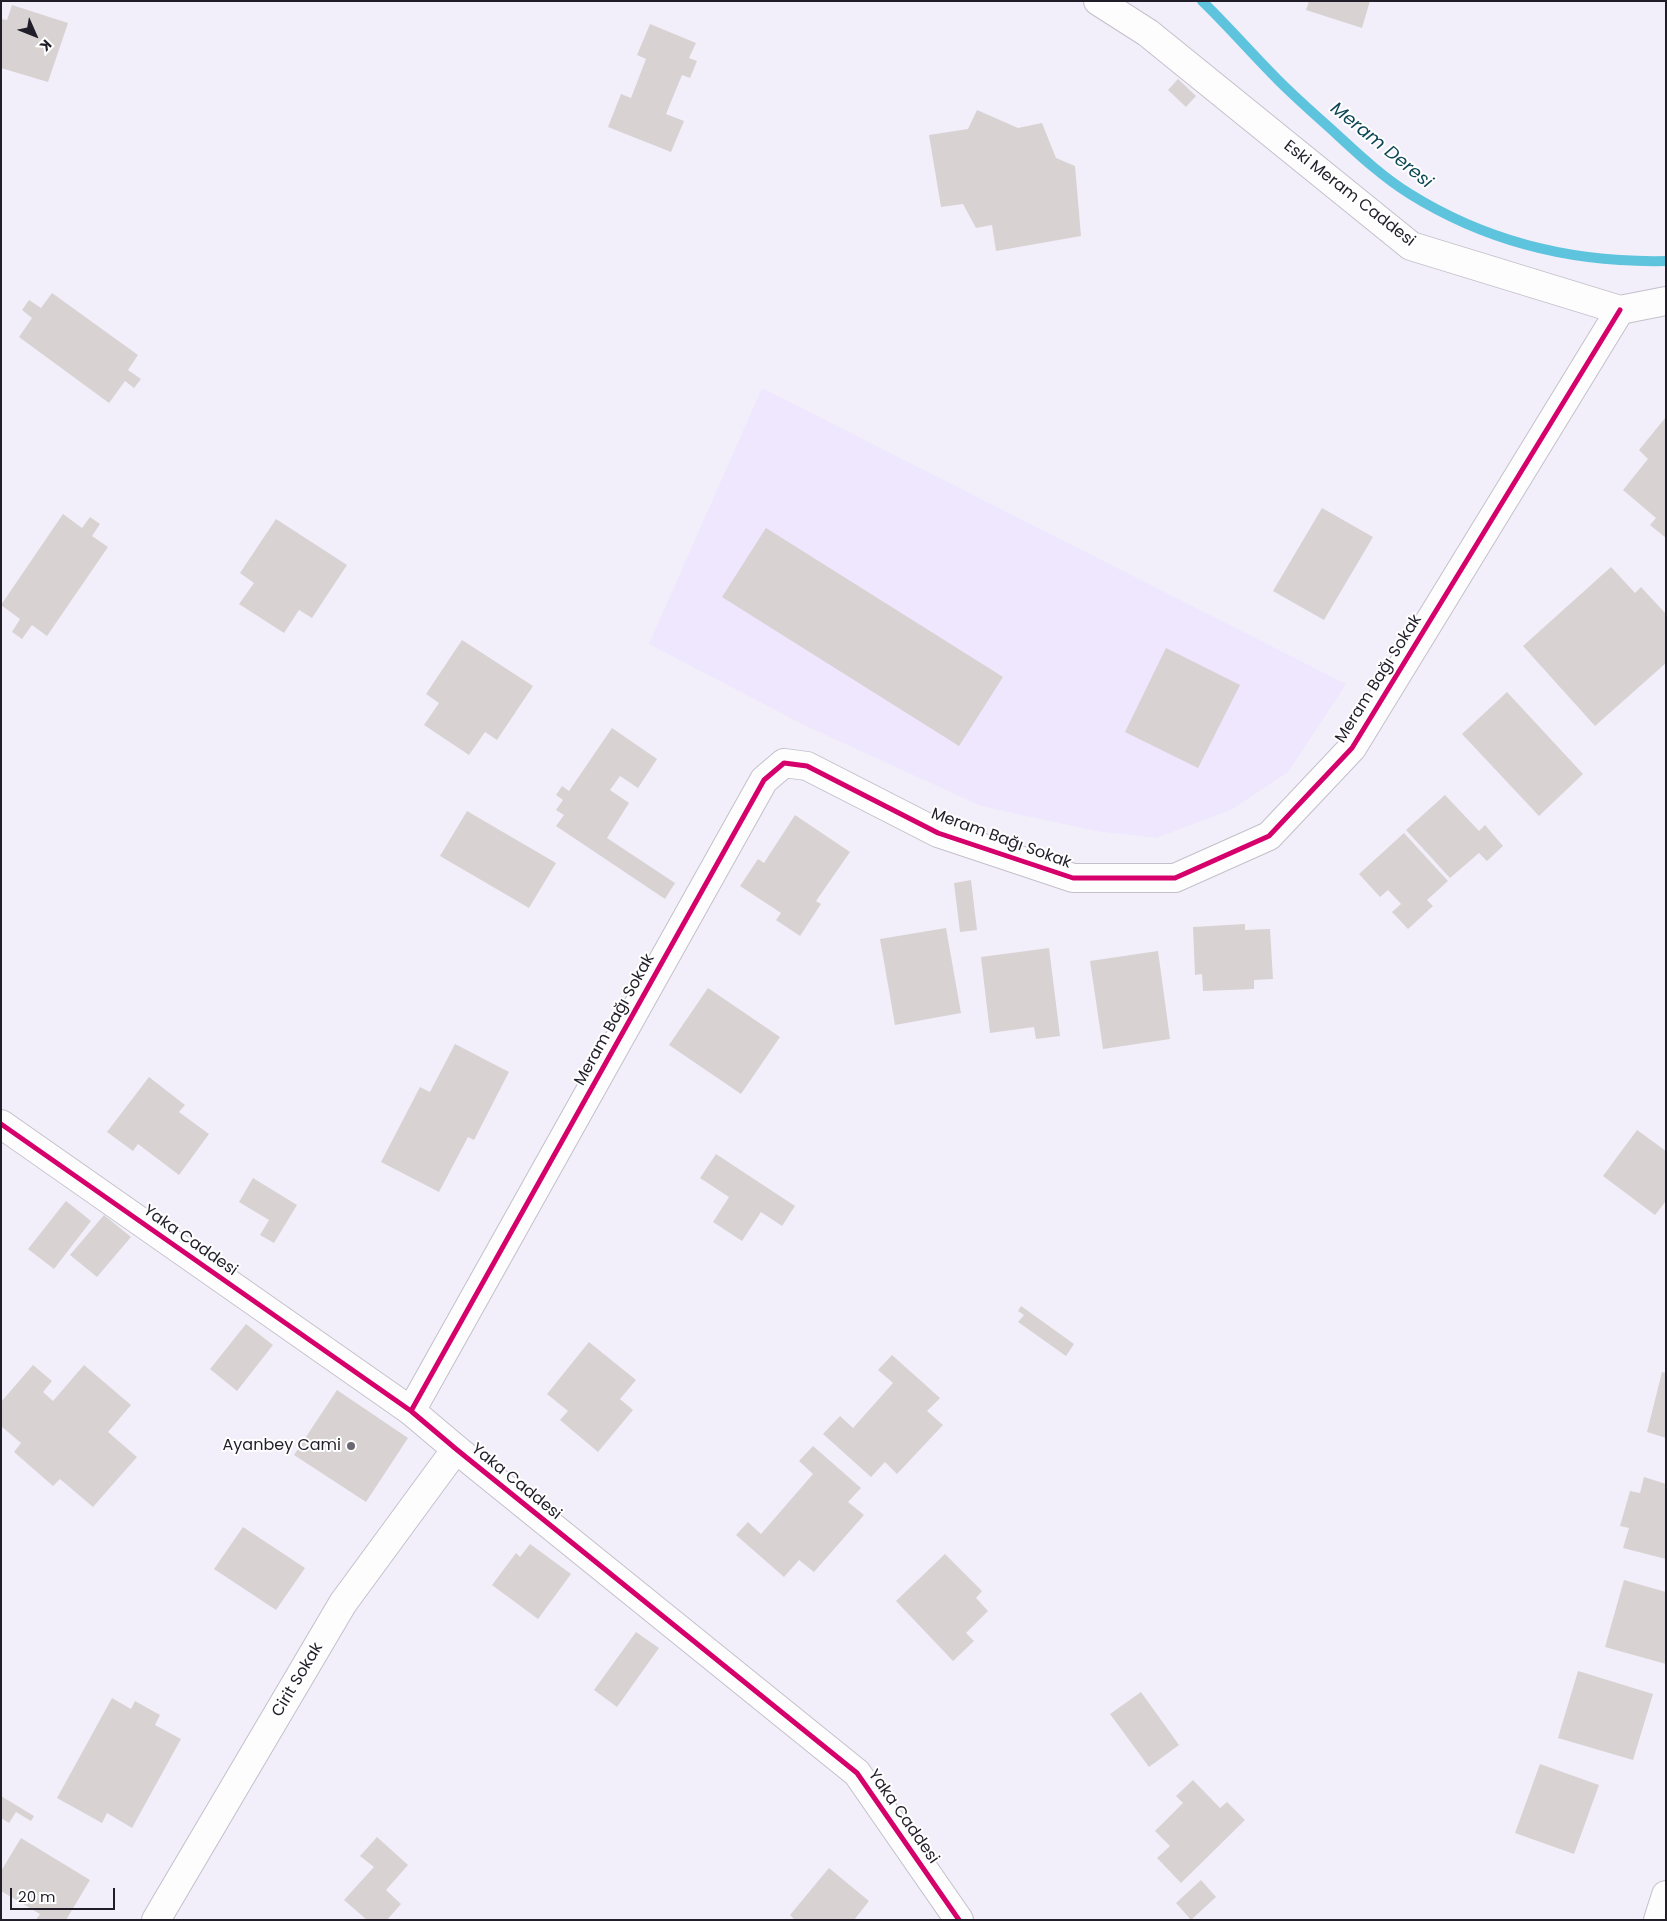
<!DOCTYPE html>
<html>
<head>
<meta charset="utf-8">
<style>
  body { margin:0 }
  #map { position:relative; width:1667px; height:1921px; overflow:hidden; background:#f2effa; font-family:Poppins,sans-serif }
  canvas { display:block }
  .frame { position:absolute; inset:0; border:2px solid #211e29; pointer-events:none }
  .north { position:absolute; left:10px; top:10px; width:50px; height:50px; -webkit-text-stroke:4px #fff; paint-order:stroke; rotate:134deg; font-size:14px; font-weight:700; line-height:20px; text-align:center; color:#211e29 }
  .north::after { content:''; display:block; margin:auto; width:18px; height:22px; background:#211e29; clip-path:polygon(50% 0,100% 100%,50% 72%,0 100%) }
  .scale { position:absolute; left:10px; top:1888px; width:105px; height:22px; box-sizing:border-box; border:2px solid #211e29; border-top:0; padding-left:6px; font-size:15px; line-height:18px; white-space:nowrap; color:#211e29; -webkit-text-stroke:4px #fff; paint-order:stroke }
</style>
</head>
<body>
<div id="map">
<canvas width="1667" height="1921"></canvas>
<div class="frame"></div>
<div class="north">K</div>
<div class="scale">20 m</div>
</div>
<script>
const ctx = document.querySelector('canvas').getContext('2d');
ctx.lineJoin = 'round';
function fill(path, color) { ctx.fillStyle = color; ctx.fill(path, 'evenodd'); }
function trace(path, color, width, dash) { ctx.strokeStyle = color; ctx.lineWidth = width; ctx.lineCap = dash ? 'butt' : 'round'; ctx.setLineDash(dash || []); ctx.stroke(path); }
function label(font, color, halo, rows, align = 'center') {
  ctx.font = font + ' Poppins,sans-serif'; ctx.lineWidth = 4; ctx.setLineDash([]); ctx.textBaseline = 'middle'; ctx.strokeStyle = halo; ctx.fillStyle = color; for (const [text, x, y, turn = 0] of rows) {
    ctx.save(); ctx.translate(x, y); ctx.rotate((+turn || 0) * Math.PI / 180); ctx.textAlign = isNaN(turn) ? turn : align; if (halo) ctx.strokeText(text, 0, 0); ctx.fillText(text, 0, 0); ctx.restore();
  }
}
const built = new Path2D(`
  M762,388L1346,684L1288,772L1231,810L1156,838L1096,831L981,806L806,726L649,644Z`);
const stream = new Path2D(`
  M1202,1C1228,26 1252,54 1278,80C1295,97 1313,113 1331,129C1356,152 1381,176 1410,194C1487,242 1575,263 1666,261`);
const building = new Path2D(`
  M1309,1H1370L1362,28L1306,10Z
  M12,5L68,23L48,82L1,68V19L7,20Z
  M650,24L696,43L689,58L697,61L690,78L682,75L666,114L684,121L671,152L608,127L621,94L631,98L646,59L637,55Z
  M1178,79L1196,96L1186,107L1168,90Z
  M977,110L1018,128L1042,123L1056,158L1075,166L1081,236L996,251L992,225L976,228L963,204L941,207L929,135L968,129Z
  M52,293L138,355L128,370L141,379L134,388L125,381L109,403L19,337L32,318L22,310L29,300L41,308Z
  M1666,417V538L1650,525L1656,518L1623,490L1648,459L1639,450Z
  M1322,508L1373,537L1324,620L1273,591Z
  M63,514L82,528L90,517L100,524L92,536L108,547L47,636L32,625L22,639L12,632L20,619L1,605Z
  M276,519L347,565L312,618L299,610L284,633L239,604L254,583L240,573Z
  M766,528L1003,677L959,746L722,597Z
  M1611,567L1635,593L1641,587L1666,614V663L1595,726L1523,646Z
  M462,640L533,686L497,740L485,732L469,755L424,725L439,703L426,694Z
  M1166,648L1240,685L1198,768L1125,732Z
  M1507,692L1583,774L1539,816L1462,734Z
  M612,728L657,759L638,788L620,776L610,790L629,803L607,838L675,883L665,899L556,826L564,815L556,810L563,800L556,795L562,786L569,791Z
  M1445,795L1479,831L1485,825L1503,846L1487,861L1479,853L1450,878L1406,830Z
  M467,811L556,863L529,908L440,856Z
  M795,815L850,852L816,901L821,904L800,936L776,920L781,913L740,886L758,859L764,863Z
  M1404,833L1448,881L1427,900L1433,906L1408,929L1392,912L1401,904L1388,890L1380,897L1359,874Z
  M971,880L977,930L960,932L954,883Z
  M1245,924V930L1270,929L1273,979L1254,980V989L1203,991L1202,974L1195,975L1193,927Z
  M946,928L961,1013L895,1025L880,939Z
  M1049,948L1060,1036L1036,1039L1034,1027L990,1033L981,957Z
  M1158,951L1170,1039L1103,1049L1090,961Z
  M708,988L780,1037L741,1094L669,1045Z
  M455,1044L509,1072L474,1140L468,1137L439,1192L381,1162L420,1087L430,1092Z
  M149,1077L185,1105L179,1112L209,1134L179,1175L138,1144L133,1151L107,1132Z
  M1637,1130L1666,1151V1201L1655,1215L1603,1176Z
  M716,1154L795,1206L782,1226L761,1212L742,1241L713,1222L729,1197L700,1178Z
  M253,1178L297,1205L274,1243L260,1235L269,1220L239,1202Z
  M66,1201L91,1221L54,1269L28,1249Z
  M104,1215L131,1237L97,1277L70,1255Z
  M1021,1306L1074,1344L1066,1356L1018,1322L1024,1315L1018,1311Z
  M246,1324L273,1345L237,1391L210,1369Z
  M589,1342L636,1380L620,1399L633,1410L598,1452L560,1420L568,1411L547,1394Z
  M892,1355L940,1398L927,1411L943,1425L897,1474L885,1462L871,1477L823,1434L840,1416L853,1428L893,1383L878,1370Z
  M33,1365L52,1381L43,1392L53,1401L84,1365L131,1405L108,1432L137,1457L93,1507L60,1479L53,1486L14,1452L21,1443L1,1426V1402Z
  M1662,1372L1666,1373V1438L1647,1432Z
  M337,1390L408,1438L366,1502L294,1455Z
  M813,1446L861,1488L848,1502L864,1515L814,1572L799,1560L784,1577L736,1535L748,1522L761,1534L813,1474L799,1461Z
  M1644,1477L1666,1484V1559L1623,1548L1629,1528L1620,1526L1630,1491L1640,1493Z
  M243,1527L305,1568L276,1610L214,1569Z
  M530,1544L571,1574L538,1619L492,1585L516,1553L520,1557Z
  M945,1554L982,1591L976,1598L988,1611L966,1633L974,1641L953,1661L896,1601Z
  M1624,1580L1666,1592V1664L1605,1647Z
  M636,1632L659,1648L617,1707L594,1690Z
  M1578,1671L1653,1694L1633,1760L1558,1738Z
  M1141,1692L1179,1745L1149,1767L1110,1714Z
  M112,1698L131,1709L135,1701L160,1715L155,1725L181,1739L132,1828L107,1813L102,1823L57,1798Z
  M1540,1764L1599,1785L1574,1854L1515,1833Z
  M1193,1780L1220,1808L1227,1802L1245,1820L1181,1883L1157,1858L1170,1846L1155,1831L1183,1803L1176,1796Z
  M1,1796L34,1816L31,1821L16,1812L9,1823L1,1818Z
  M377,1837L408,1865L386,1890L401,1904L387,1920H367L344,1900L374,1867L360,1856Z
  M21,1838L90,1880L66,1920H36L40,1914L1,1891V1871Z
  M829,1868L869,1901L854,1920H795L790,1915Z
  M1201,1880L1216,1897L1191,1920L1176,1903Z`);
const street = new Path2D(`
  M411,1411L764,780L784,763L807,766L938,833L1073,878H1175L1269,836L1352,748L1620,310
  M156,1920L343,1603L456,1449`);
const secondary = new Path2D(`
  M1098,1L1148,33L1411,246L1620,310L1666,301
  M1,1124L411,1411L456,1449L857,1773L959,1920
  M1658,1920L1666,1895`);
const cycleway = new Path2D(`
  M1,1124L411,1411L456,1449L857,1773L959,1920
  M411,1411L764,780L784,763L807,766L938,833L1073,878H1175L1269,836L1352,748L1620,310`);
const markers = [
  [351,1446,5,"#6a6772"]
];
const streetNames = [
  ["Eski Meram Caddesi",1349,194,38],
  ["Meram Bağı Sokak",1379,679,-58],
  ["Meram Bağı Sokak",1001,839,20],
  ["Meram Bağı Sokak",615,1020,-61],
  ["Yaka Caddesi",190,1241,35],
  ["Yaka Caddesi",516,1482,39],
  ["Cirit Sokak",298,1680,-59],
  ["Yaka Caddesi",903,1817,55]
];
const poiNames = [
  ["Ayanbey Cami",341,1446]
];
const waterNames = [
  ["Meram Deresi",1381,146,39]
];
fill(built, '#eee7fd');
trace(stream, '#5ec4de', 10);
fill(building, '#d8d2d2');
trace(street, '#c3c0cb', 30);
trace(secondary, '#c3c0cb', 30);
trace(street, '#fdfdfe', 28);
trace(secondary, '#fdfdfe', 28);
trace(cycleway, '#d6006c', 5);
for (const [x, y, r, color] of markers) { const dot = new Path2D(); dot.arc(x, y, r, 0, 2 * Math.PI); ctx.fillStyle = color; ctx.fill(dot); trace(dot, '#fff', 2); }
label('16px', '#211e29', '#fff', streetNames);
label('16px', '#211e29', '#fff', poiNames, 'right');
label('italic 18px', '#0d4755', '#fff', waterNames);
</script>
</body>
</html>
